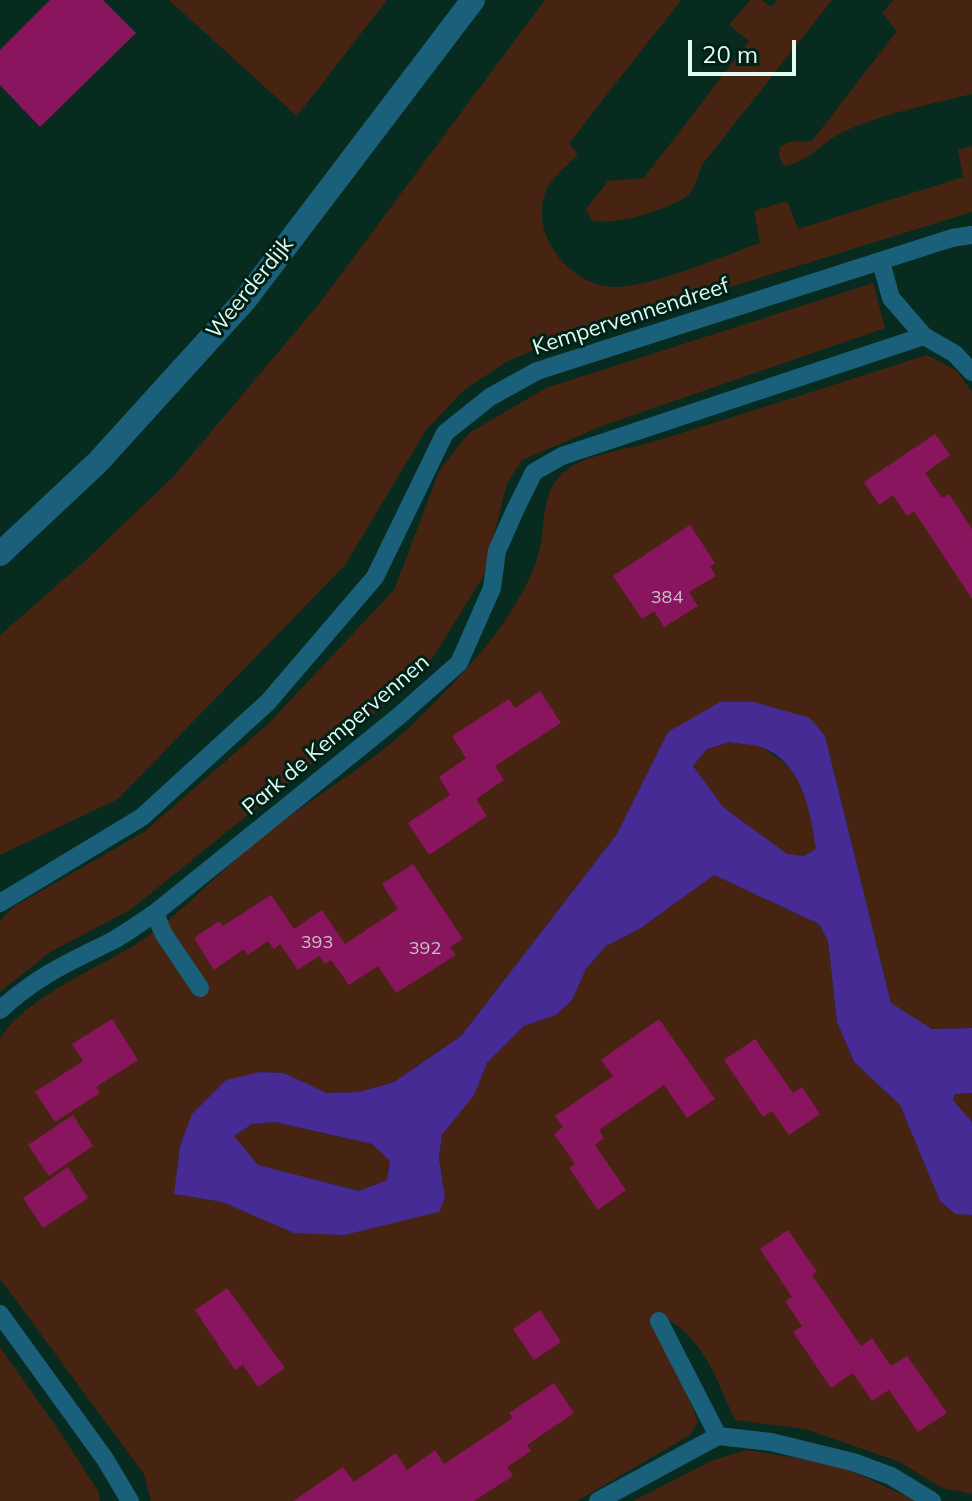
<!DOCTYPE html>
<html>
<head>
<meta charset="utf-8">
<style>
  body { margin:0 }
  #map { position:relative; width:972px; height:1501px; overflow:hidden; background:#082b20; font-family:Mulish,sans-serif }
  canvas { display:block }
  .scale { position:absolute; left:688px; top:40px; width:108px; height:36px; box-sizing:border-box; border:4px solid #e2faf0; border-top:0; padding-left:10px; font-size:24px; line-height:28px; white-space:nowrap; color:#e2faf0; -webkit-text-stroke:6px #002117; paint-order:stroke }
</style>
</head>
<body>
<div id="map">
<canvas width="972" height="1501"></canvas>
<div class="scale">20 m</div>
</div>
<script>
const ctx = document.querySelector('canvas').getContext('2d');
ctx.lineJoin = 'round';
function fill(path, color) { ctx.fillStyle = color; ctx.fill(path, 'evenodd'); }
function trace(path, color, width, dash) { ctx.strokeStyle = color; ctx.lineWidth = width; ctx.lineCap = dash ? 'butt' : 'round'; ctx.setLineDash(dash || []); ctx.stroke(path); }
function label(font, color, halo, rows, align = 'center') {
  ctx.font = font + ' Mulish,sans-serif'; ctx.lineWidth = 6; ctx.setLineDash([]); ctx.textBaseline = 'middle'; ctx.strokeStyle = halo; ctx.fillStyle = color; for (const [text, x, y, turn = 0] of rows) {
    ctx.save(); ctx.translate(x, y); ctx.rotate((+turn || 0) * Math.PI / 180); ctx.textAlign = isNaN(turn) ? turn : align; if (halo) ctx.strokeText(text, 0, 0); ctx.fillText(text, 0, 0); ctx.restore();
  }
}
const green = new Path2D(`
  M169,0H387L297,116Z
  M545,0H681L569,143L578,155C566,167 548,180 544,197C532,238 572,286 614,287C652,287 722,256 760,243L754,211L787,201L798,229L963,177L958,150L972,146V212L559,340L508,361L464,390L426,430L345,565L118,799L0,855V635L87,559L173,477L318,305Z
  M750,0H762L771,7L777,0H832L702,165C698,174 696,187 689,194C673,209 612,227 592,220L586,209L608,181L644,178L749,41L729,25Z
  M894,0H972V94C930,104 887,113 847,130C824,139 811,162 784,166L779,156L780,147L788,142L812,141L897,31L882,13Z
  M873,283L885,328L602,426L522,460L507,483L484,575L434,656L392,699L130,910L50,952L0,992V921L13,907L144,832L268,724L394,590L440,469L469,433L546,388Z
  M927,355L957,371L972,392V1028L932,1029L891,1003L825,736L668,732L617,834L461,1036L394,1082L359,1092L327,1093L284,1073L260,1072L174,1194L222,1202L294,1233L445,1198L439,1158L442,1135L473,1095L487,1063L524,1026L556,1015L572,1000L586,969L606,946L641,928L714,875L819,924L828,941L837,1022L854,1062L900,1105L940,1201L955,1214L972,1215V1494L942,1488L900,1462L805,1429L735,1420C718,1383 705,1340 667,1319L661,1328L698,1422L690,1435L577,1501H151L144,1474L0,1279V1038C29,993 105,967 148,936C187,908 220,871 258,840C308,800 371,765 417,720C461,677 515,621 536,562C550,525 534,490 574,465C592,454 634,448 656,441C746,413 836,384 927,355Z
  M729,742L762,747L787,765L804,787L817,849L804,856L787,855L723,807L693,766L707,749Z
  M972,1093V1122L953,1100L955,1094Z
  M275,1122L372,1144L390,1161L387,1180L359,1191L257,1165L233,1136L252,1124Z
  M0,1347L62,1435L98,1491L100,1501H0Z
  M746,1450L837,1464L916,1501H633L711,1461Z`);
const water = new Path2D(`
  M720,702H754L810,718L825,736L891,1003L932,1029L972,1028V1093L955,1094L953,1100L972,1122V1215L955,1214L940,1201L900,1105L854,1062L837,1022L828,941L819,924L714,875L641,928L606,946L586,969L572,1000L556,1015L524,1026L487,1063L474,1095L442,1135L439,1158L445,1198L439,1212L344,1235L294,1233L222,1202L174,1194L180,1146L192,1114L226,1080L260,1072L284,1073L327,1093L359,1092L394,1082L461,1036L617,834L668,732ZM729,742C739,744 751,744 761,747C803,762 810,811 816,849L804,856L787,854L723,807L693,766L707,749ZM275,1122L372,1144L390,1161L387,1180L359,1191L258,1165L234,1136L252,1124Z`);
const building = new Path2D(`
  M50,0H103L136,33L40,127L0,85V50Z
  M935,434L950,455L925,473L942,498L949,494L972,529V599L914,511L907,516L893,495L879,505L864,482Z
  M690,525L715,563L710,567L716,576L689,592L698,606L664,627L654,611L642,619L613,576Z
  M540,691L561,723L495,766L504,780L476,799L487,816L429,855L408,823L450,795L439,777L466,758L452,736L509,699L515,708Z
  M413,864L463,939L450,947L456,955L396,993L378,966L349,985L331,960L325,964L319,956L298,970L280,944L274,949L268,941L248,955L244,949L214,970L194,938L219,921L223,926L271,895L294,929L322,910L345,944L398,909L382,884Z
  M112,1019L138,1060L96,1087L100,1093L55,1122L35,1092L83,1061L72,1044Z
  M659,1019L715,1099L687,1118L664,1085L599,1130L604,1138L595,1145L626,1190L598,1210L569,1168L575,1164L554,1134L563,1127L555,1116L613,1076L601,1060Z
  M755,1039L793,1093L802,1087L820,1114L789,1135L772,1111L763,1117L724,1060Z
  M73,1115L93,1146L49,1176L28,1145Z
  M68,1167L88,1198L43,1228L23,1198Z
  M788,1230L817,1272L812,1275L861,1346L872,1338L891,1366L907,1356L947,1413L918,1432L889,1390L872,1401L853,1373L831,1388L793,1332L802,1326L785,1301L792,1297L760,1249Z
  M227,1288L285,1368L258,1387L243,1365L235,1370L195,1310Z
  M540,1310L561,1342L534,1360L513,1329Z
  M554,1383L574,1413L527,1445L531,1451L507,1467L513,1476L474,1501H293L343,1467L354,1482L396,1453L407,1470L435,1450L444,1464L513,1418L509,1413Z`);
const lane = new Path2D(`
  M881,262L891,298L924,336
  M0,903L142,817L268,702L375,577L445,433L490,397L537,371L952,238L972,235
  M155,913L163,933L200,988
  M0,1010C39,975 67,963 112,941C127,933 141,922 155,913L399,716L459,663L492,588L497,551L516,508L534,472L562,456L924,336L955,354L972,372
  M0,1314L105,1459L130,1501
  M659,1321L718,1436
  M598,1501L718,1436L771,1442L853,1462L891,1476L932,1501`);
const street = new Path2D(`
  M0,554L98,462L245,300L473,0`);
const numberNames = [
  ["384",667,598],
  ["393",317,943],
  ["392",425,949]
];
const streetNames = [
  ["Weerderdijk",250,288,-51],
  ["Kempervennendreef",631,317,-18],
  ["Park de Kempervennen",336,735,-40]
];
fill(green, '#472411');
fill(water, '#462b94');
fill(building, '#88155d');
trace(lane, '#1a607b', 18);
trace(street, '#1a607b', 24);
label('18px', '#ccc1cb', null, numberNames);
label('22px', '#e2faf0', '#002117', streetNames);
</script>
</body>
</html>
